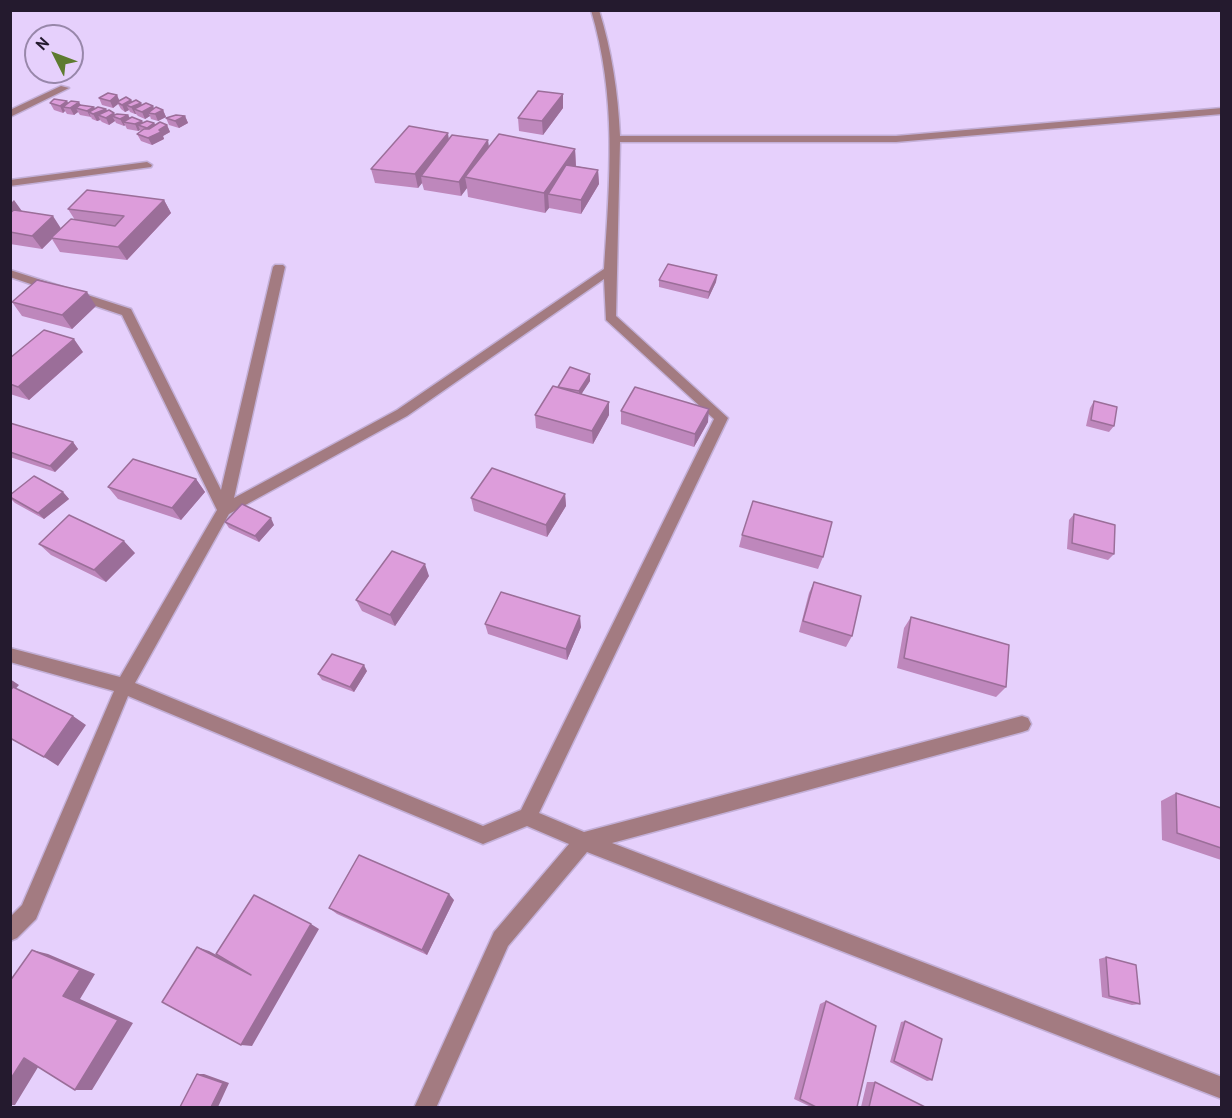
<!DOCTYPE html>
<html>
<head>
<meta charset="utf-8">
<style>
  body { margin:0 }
  #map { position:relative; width:1232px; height:1118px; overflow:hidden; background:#e6d0fc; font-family:"PT Sans",sans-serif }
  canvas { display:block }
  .frame { position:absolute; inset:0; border:12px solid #241a2e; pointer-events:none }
  .north { position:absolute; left:24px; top:24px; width:60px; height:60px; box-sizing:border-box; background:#e6d0fc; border:2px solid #9887aa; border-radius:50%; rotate:312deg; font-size:16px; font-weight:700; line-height:24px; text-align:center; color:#241a2e }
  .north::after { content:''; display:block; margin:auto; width:21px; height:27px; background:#5e7b30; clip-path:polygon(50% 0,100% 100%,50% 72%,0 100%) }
</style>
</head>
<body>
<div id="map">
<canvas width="1232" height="1118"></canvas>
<div class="frame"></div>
<div class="north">N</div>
</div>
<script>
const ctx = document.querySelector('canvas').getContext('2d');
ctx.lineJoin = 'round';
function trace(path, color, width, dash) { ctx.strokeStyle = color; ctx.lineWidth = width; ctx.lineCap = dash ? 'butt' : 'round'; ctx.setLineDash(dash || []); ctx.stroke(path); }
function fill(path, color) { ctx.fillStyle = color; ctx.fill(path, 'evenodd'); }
const minor = new Path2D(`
  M591,10H599C612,52 618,93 620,136H896L1222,108V114L896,142H620L616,316L728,418L539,813L584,832L1022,716L1028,718L1031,724L1028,730L1022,732L612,843L1222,1077V1099L587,852L508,946L436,1108H414L494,932L569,844L527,826L483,844L128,696L36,919L17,938L10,941V917L22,905L114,691L10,662V648L120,677L217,510L122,315L10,277V270L131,309L221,490L273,267L275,265H283L285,267L234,498L397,410L604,269C610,179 617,97 591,10ZM604,279L606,320L714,419L521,810L483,826L135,683L229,514L407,416Z
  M61,86L69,88L10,117V110Z
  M147,162L152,165L151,167L10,186V180Z`);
const wall = new Path2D(`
  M563,94V108L543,135L519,131L518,118Z
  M117,95L119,101L131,100L132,102L142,105L163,110L166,117L158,121L151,119L150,116L145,119L138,116L136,114H135L130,112L129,110L125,112L121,109L118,104L113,108L102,105L99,98Z
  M50,103H68L95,109H106L107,111L115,115H128L130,118L143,123H154L156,125H167L170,132L163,136L164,139L152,145L141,141L137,134L141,132L140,130L138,131L127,129L125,125L124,126L116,123L115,121L109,125L102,122L100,120L97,121L92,119L91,117L80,115L78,112L74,115L67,114L65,111L63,113L54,110Z
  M185,116L188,123L179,128L169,125L166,118Z
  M449,139L489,147L575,149L576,166L598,170L599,184L581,214L549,208L545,213L468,197L467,188L461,196L424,190L422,183L418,188L375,183L371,169Z
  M10,200L22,212L61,229L75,220L68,209L164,200L171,213L127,260L60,252L52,239L42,249L10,244Z
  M717,275L716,282L708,299L659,287V280Z
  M12,302L96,306L72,329L22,316Z
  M83,352L29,400L10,394V358Z
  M590,381L581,394L609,415L593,444L536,428L535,415L558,388Z
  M1094,401L1114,426L1109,432L1086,426L1090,408Z
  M621,411L708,422L694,447L621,424Z
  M10,423L73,442L78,449L55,472L10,457Z
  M196,479L205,492L181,520L118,499L108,487Z
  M63,492L69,499L44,519L15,503L10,498V495Z
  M565,494L566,506L547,537L474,511L471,498Z
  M1074,514L1114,554L1108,560L1067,549L1069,520Z
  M225,522L274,525L259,542L229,528Z
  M742,535L823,557L818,569L739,547Z
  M39,544L135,553L106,582L51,555Z
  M429,576L395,626L362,611L356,600Z
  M814,582L852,636L846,647L799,632L809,593Z
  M911,617L1006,687L996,697L897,668L904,628Z
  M485,624L581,627L567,660L488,634Z
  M367,671L354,692L322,680L318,674Z
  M1176,793L1221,808V860L1162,840L1161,801Z
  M454,900L427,955L337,914L329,908Z
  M1106,957L1140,1004L1132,1005L1102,997L1099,959Z
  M826,1001L857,1107H811L794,1099L820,1004Z
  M905,1021L932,1080L927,1081L890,1062L901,1022Z
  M867,1082H875L925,1107H861Z`);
const shadedWall = new Path2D(`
  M563,94V108L543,135L542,121Z
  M117,95L120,102H117L118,104L113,108L110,101Z
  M131,100L134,106L141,103L144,110L134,109L136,114H135L131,107L126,105L129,110L125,112L122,105Z
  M67,101L71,107H63L65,111L63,113L60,106Z
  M79,102L83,109L76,108L78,112L74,115L70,108Z
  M153,106L156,113H148L150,116L145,119L142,112Z
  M94,107L97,113L106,109L109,116L114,113L116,118L112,116L115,121L109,125L106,118L98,115L100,120L97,121L93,114L89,112L91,118L87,111Z
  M163,110L166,117L158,121L155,114Z
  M128,115L132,122H123L125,125L124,126L120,119Z
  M185,116L188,123L179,128L175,121Z
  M142,121L145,127L138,125L140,130L138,131L135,124Z
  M154,123L158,130L150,135L147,128Z
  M167,125L170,132L163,136L164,139L152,145L148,138Z
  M448,133L450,147L421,176L422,183L418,188L415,174Z
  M488,140L490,154L465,177L467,188L461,196L459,182Z
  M575,149L576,168L548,194L549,208L545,213L544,193Z
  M598,170L599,184L581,214V200Z
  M14,200L24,214L10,226V204Z
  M164,200L171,213L127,260L118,247Z
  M53,216L62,230L51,238L52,239L42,249L32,236Z
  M717,275L716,282L708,299L709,292Z
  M87,292L96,306L72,329L62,315Z
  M74,339L83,352L29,400L18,387Z
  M590,374V381L579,398V391Z
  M609,402V415L593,444L592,431Z
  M709,409L708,422L694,447L695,434Z
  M73,442L78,449L55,472L50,466Z
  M196,479L205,492L181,520L172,508Z
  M63,492L69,499L44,519L38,513Z
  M565,494L566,506L547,537L546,525Z
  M271,518L274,525L259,542L255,536Z
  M124,541L135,553L106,582L94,570Z
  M425,564L429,576L395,626L390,615Z
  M580,616L581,627L567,660L566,649Z
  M364,665L367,671L354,692L350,687Z
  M10,679L19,685L10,695Z
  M73,716L86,725L58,766L44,757Z
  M449,894L454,900L427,955L422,950Z
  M311,924L319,929L252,1046L241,1045Z
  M197,947L209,951L262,979L251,975Z
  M32,950L48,954L95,974L80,999L133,1023L92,1090H75L63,996Z
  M24,1058L43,1059L15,1105H10V1080Z
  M197,1074H204L229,1083L218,1107H211Z`);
const building = new Path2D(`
  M538,91L563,94L542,121L518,118Z
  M108,93L117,95L110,101L99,98Z
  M126,97L131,100L122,105L117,102Z
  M54,99L67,101L60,106L50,103Z
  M136,100L141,103L131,107L126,105Z
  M71,101L79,102L70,108L63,107Z
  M146,103L153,106L142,112L134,109Z
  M80,105L94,107L87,111L76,108Z
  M98,107L106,109L93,114L89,112Z
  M156,107L163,110L155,114L148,113Z
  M109,110L114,113L106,118L98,115Z
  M117,114L128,115L120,119L112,116Z
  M176,115L185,116L175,121L166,118Z
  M132,117L142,121L135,124L123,122Z
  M147,121L154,123L147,128L138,125Z
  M160,122L167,125L159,130L161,132L148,138L137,134L144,129H149Z
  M409,126L448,133L415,174L371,169Z
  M499,134L575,149L544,193L465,177Z
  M452,135L488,140L459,182L421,176Z
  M566,165L598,170L581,200L548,194Z
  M87,190L164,200L118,247L51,238L71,219L115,226L124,216L68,209Z
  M14,210L53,216L32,236L10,232V213Z
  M668,264L717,275L709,292L659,280Z
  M37,280L87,292L62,315L12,302Z
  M44,330L74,339L18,387L10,384V358Z
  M570,367L590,374L579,391L558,387Z
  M553,386L609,402L592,431L535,415Z
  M635,387L709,409L695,434L621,411Z
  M1094,401L1117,407L1114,426L1091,420Z
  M10,423L73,442L50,466L10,452Z
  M133,459L196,479L172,508L108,487Z
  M492,468L565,494L546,525L471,498Z
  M34,476L63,492L38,513L10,497V495Z
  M753,501L832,522L823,557L742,535Z
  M242,504L271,518L255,536L225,522Z
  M1074,514L1115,525L1114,554L1072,543Z
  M69,515L124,541L94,570L39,544Z
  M392,551L425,564L390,615L356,600Z
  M814,582L861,596L852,636L803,621Z
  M501,592L580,616L566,649L485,624Z
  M911,617L1009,645L1006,687L904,658Z
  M332,654L364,665L350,687L318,674Z
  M13,687L73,716L44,757L10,738V691Z
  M1176,793L1221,808V848L1177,833Z
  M359,855L449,894L422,950L329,908Z
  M254,895L311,924L241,1045L162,1002L197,947L251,975L216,954Z
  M32,950L80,970L63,996L118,1020L75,1090L24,1058L10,1080V981Z
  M1106,957L1136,965L1140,1004L1109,996Z
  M826,1001L876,1026L857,1107H816L800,1099Z
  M905,1021L942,1039L932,1080L894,1061Z
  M197,1074L223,1083L211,1107H180Z
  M875,1082L925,1107H869Z`);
trace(minor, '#c3afd7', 3);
fill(minor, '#a37b81');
fill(wall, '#be87bc');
fill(shadedWall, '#9b6e99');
fill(building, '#dd9ddb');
trace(building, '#9b6e99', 1.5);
</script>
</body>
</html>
